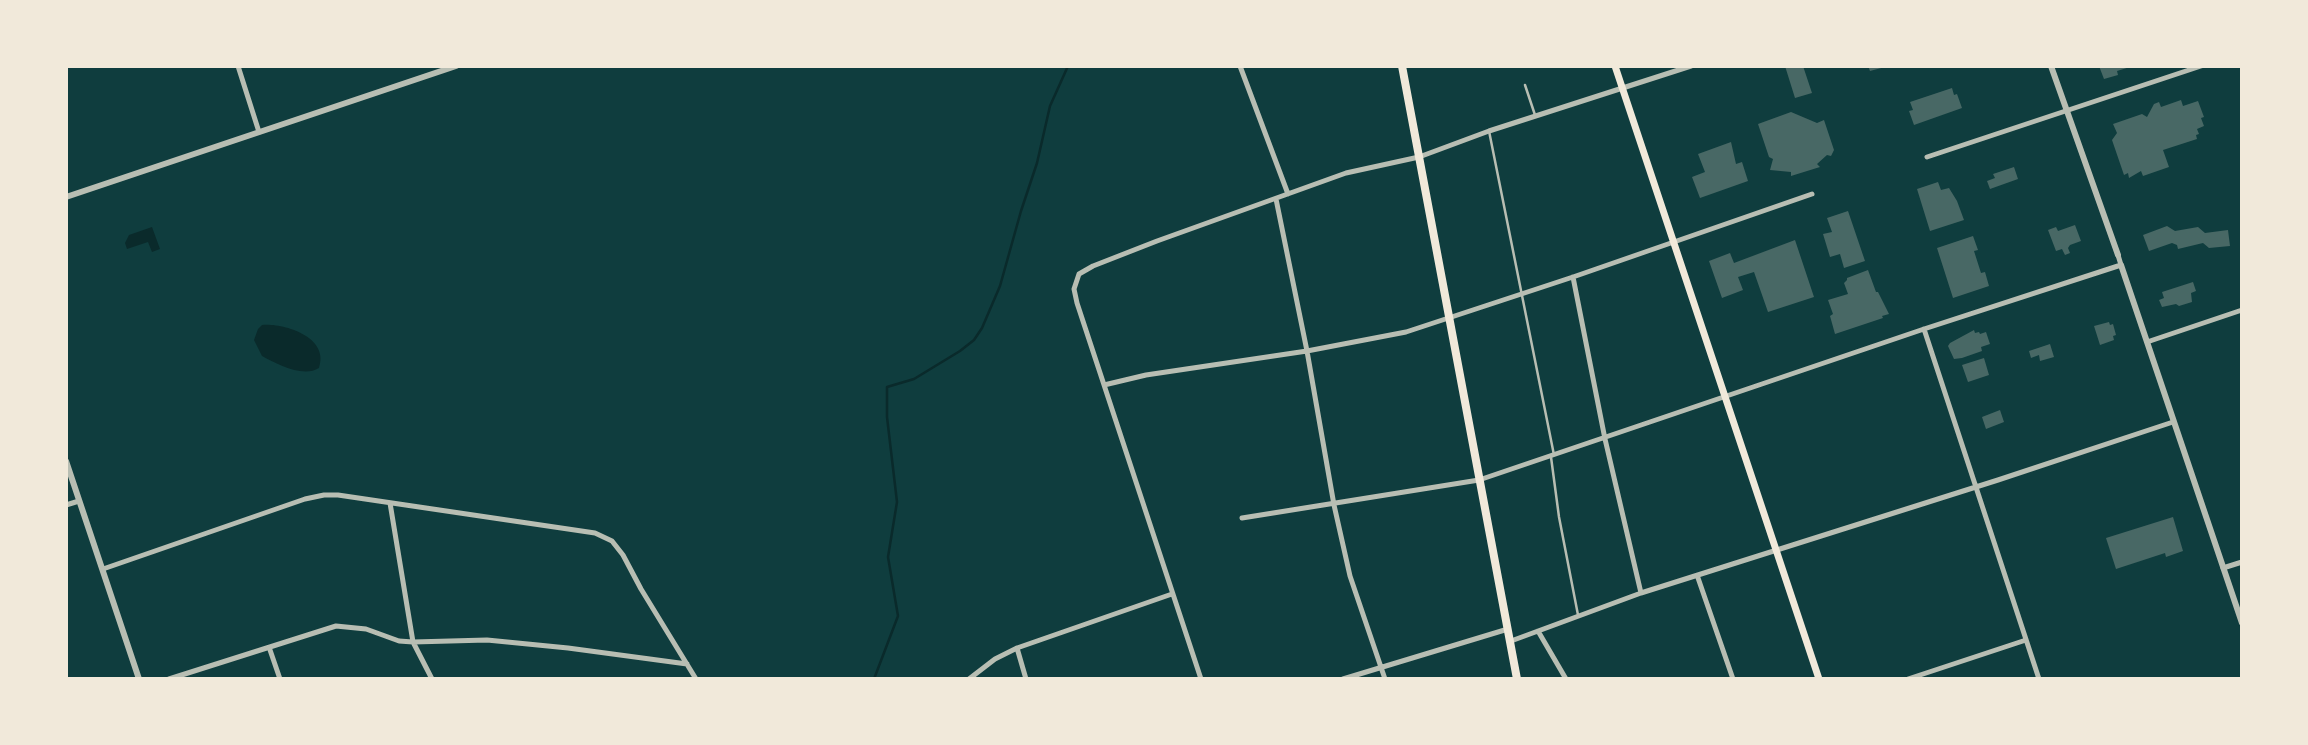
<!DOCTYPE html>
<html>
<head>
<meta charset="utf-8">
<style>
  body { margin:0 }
  #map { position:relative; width:2308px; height:745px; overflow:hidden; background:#0f3d3e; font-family:Rubik,sans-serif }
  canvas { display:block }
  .frame { position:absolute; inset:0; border:68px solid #f1e9da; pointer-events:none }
</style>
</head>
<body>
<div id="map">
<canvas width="2308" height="745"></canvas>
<div class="frame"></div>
</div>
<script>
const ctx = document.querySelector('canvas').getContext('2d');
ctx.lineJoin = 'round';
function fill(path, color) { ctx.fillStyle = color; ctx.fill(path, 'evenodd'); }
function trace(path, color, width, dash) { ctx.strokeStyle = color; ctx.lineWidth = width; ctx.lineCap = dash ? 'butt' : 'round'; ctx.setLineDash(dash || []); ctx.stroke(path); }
const water = new Path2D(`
  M152,227L160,249L152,252L148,242L127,249L125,243L129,235Z
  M262,325C284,323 330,337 319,368C303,378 277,364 262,356L254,340L258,329Z`);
const stream = new Path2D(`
  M874,679L898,616L888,557L897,502L887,417V387L914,379L960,351L974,340L982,328L1000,286L1021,211L1037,163L1050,106L1068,66`);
const building = new Path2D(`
  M1785,66H1803L1812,93L1795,98Z
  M1868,66H1885V67L1870,71Z
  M2099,66H2130V67L2117,71L2118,75L2104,79Z
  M1952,88L1954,95L1957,94L1962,108L1914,125L1909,111L1913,110L1910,102Z
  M2181,100L2183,106L2198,101L2204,117L2201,118L2204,126L2197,129L2199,134L2196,135L2197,139L2163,150L2169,167L2143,176L2141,171L2129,178L2128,173L2124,175L2112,140L2117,133L2113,124L2142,114L2147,117L2154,104L2159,102L2161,107Z
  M1791,112L1817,123L1824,120L1834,150L1831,156L1827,155L1817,164L1820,167L1791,176V172L1770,170L1773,159L1769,157L1758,124Z
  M1731,142L1736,164L1742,162L1748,181L1700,198L1692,177L1705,172L1698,154Z
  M2014,167L2018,179L1990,189L1987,181L1995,178L1993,174Z
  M1938,182L1941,190L1949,188L1957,201L1964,220L1930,231L1917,189Z
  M1848,211L1865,261L1844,268L1840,254L1830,257L1823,234L1832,232L1827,218Z
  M2075,225L2081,241L2070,245L2068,248L2070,253L2065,255L2062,249L2056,251L2048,230L2056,227L2058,231Z
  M2167,226L2175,231L2198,227L2205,233L2228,230L2230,246L2209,248L2203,243L2178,249L2177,245L2172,243L2149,251L2143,235Z
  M1973,236L1978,250L1974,251L1981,273L1985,272L1989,286L1953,298L1937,248Z
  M1795,240L1814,297L1768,312L1754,272L1738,277L1743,290L1722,298L1709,261L1730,253L1734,263Z
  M1868,270L1876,292H1878L1889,314L1882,316L1883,318L1835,334L1830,316L1833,314L1828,300L1848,294L1844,283L1847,280V278Z
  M2193,282L2196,291L2191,293L2192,302L2179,306L2176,304L2162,307L2159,300L2164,298L2162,292Z
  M2109,322L2110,325L2113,324L2116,335L2113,336L2114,340L2100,345L2094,326Z
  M1974,330L1975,333L1979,332L1980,334L1986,332L1990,344L1981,347L1982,351L1962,358L1954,359L1948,346L1950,343Z
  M2050,344L2054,357L2040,361L2039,355L2031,358L2029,351Z
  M1984,358L1989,375L1968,382L1962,365Z
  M2000,410L2004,422L1986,429L1982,417Z
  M2173,517L2183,551L2166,557L2165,553L2116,569L2106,538Z`);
const service = new Path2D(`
  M1525,85L1535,115
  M1489,131L1554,455
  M1551,457L1559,517L1578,615`);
const minor = new Path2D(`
  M238,66L259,132
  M1240,66L1288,194
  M1927,157L2201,66
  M1276,199L1307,351L1334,505L1350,576L1385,679
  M1573,277L1605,439L1641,593
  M1924,329L2039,679
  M2147,342L2242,310
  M1104,385L1146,375L1307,351L1406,332L1573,277L1812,194
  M390,503L413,642L432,679
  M66,505L79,501
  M1242,518L1479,480L1924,329L2121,265L2118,255
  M2223,568L2242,562
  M103,569L305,499L324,495H338L595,533L612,541L623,555L641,589L696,679
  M1697,575L1733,679
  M1538,631L1566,679
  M1511,641L1641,593L1998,480L2173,422
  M269,647L280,679
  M1017,648L1026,679
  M169,679L336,626L366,629L399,641L413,642L487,640L568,648L687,664
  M969,679L995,659L1017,648L1172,594
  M1201,679L1077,303L1074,289L1079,274L1093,266L1157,241L1346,173L1419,157L1489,131L1691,66
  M1343,679L1508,629
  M1908,679L2026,640`);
const tertiary = new Path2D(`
  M2051,66L2118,255
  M66,197L456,66
  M2121,265L2242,623
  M66,461L139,679`);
const secondary = new Path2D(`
  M1615,66L1819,679`);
const primary = new Path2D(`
  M1402,66L1517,679`);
fill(water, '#0a2a2b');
trace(stream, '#0a2a2b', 2.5);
fill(building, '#486865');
trace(service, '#b8beb3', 2.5);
trace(minor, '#b8beb3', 5);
trace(tertiary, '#b8beb3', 6);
trace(secondary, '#f1e9da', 7);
trace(primary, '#f1e9da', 8);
</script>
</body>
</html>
